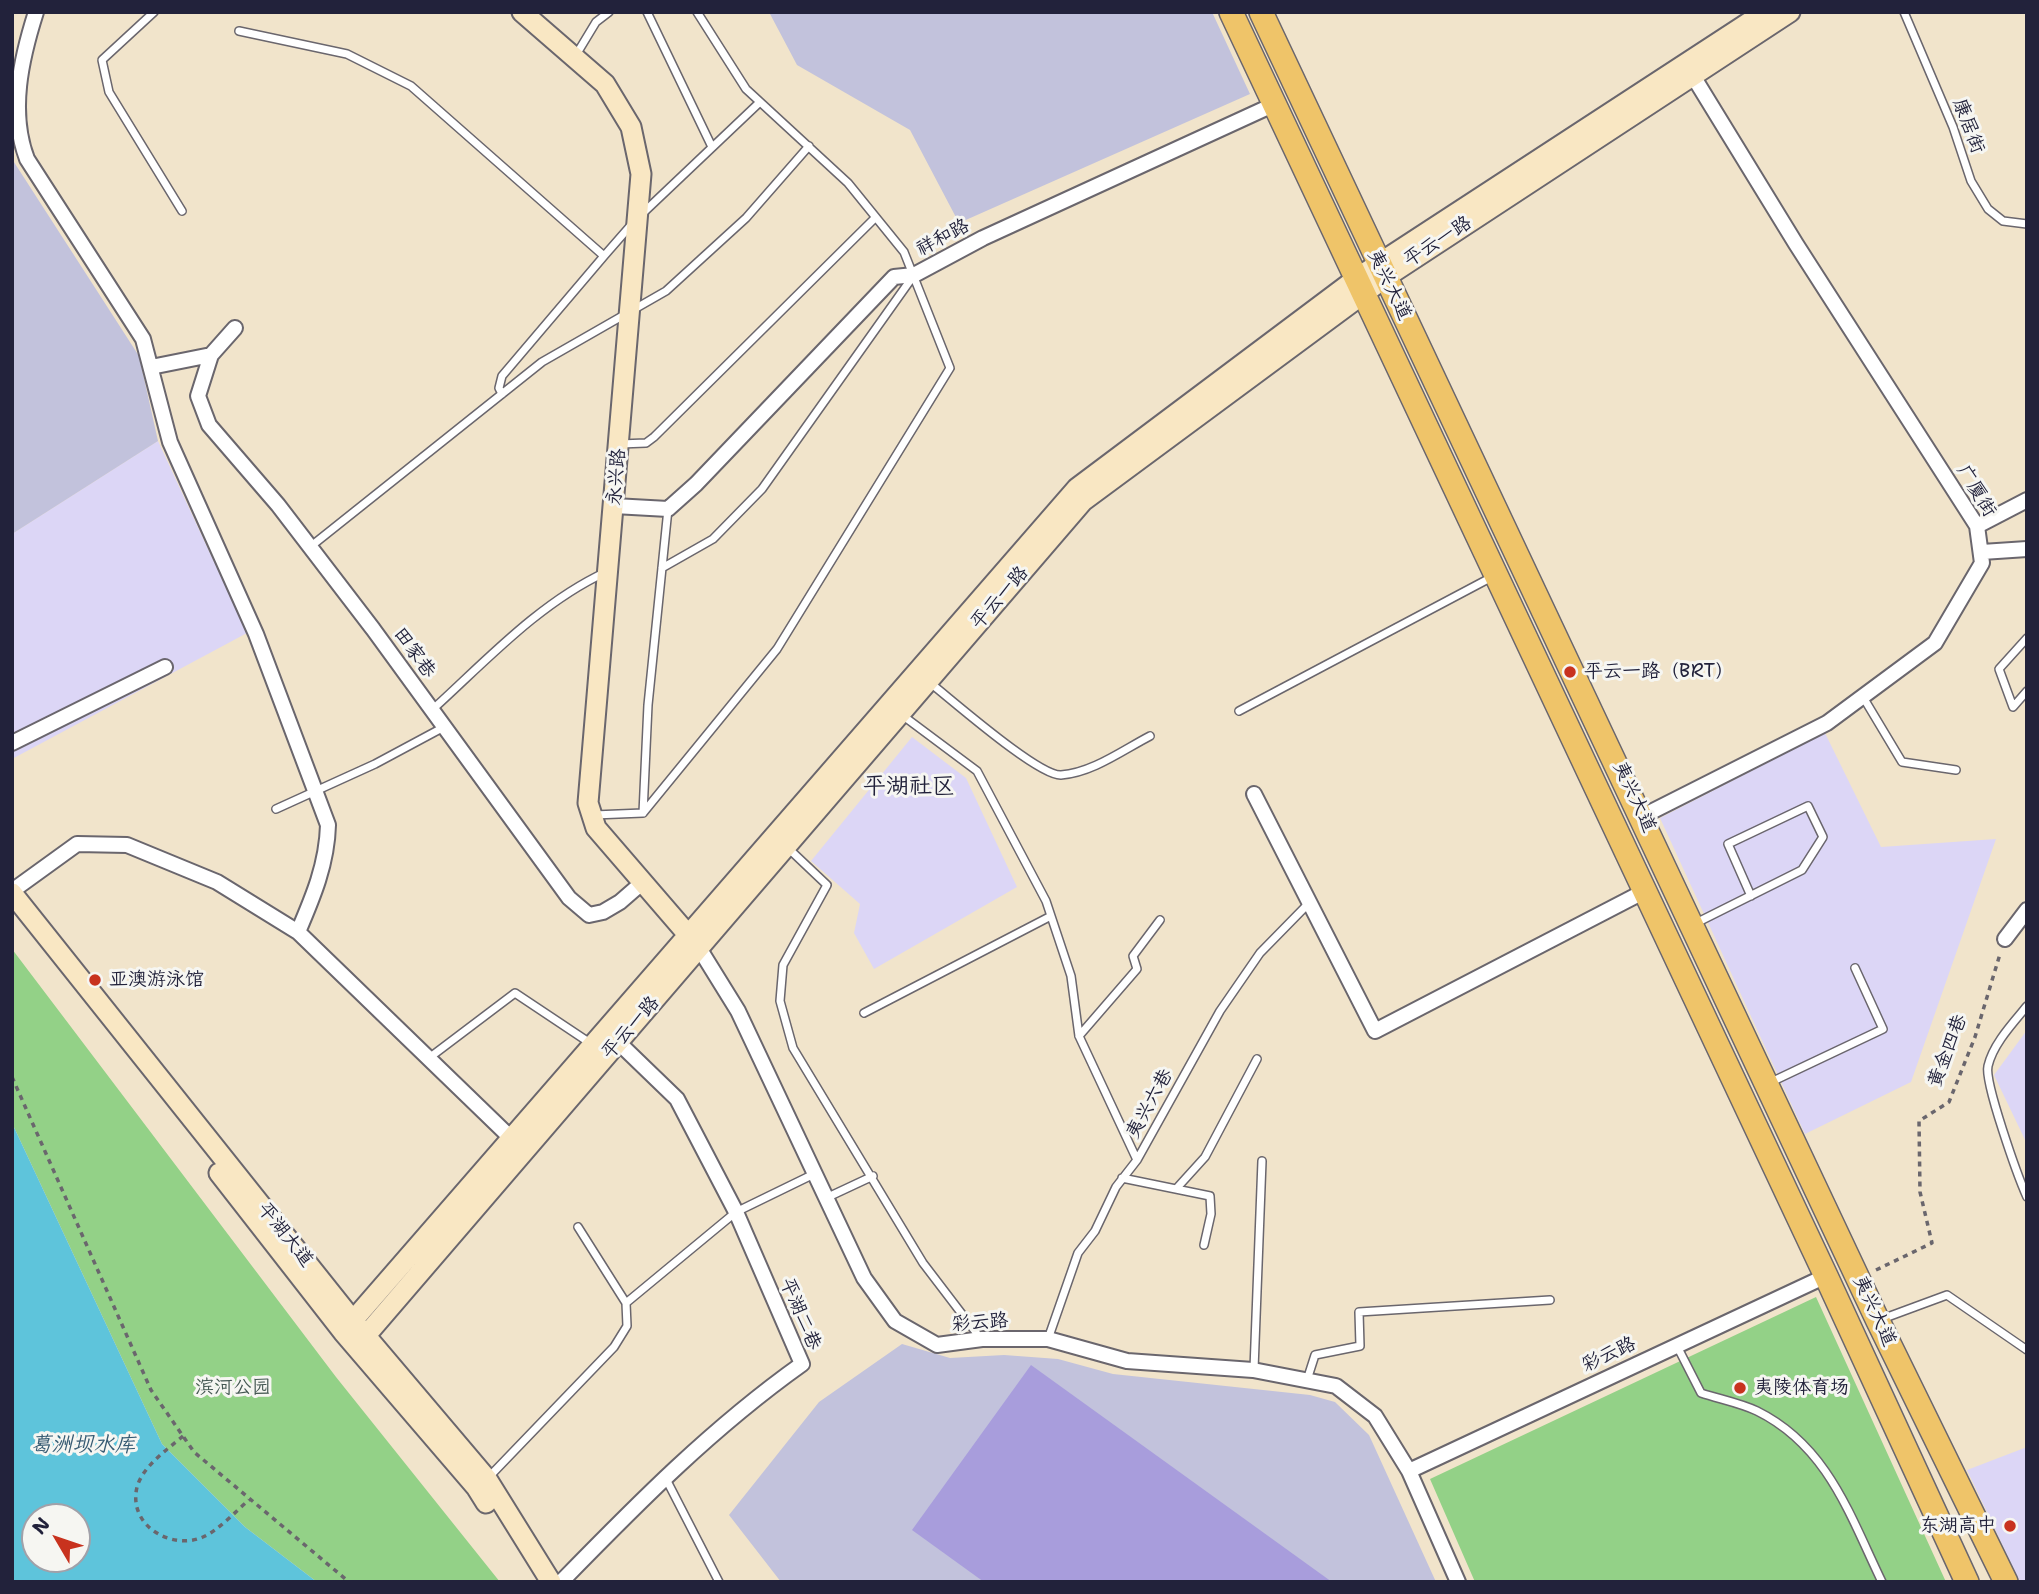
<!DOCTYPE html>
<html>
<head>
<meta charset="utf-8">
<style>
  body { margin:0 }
  #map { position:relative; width:2039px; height:1594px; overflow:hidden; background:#f1e4cb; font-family:"Shantell Sans",sans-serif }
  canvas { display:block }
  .frame { position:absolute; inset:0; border:14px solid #22223b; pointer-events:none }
  .north { position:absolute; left:21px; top:1503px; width:70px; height:70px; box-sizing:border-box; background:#f6f6f2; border:2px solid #a1a1a9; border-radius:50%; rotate:309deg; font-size:19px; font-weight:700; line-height:28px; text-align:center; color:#22223b }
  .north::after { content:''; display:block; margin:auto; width:24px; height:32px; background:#c8321e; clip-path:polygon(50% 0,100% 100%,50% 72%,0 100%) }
</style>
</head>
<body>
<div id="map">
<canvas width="2039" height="1594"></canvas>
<div class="frame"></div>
<div class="north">N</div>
</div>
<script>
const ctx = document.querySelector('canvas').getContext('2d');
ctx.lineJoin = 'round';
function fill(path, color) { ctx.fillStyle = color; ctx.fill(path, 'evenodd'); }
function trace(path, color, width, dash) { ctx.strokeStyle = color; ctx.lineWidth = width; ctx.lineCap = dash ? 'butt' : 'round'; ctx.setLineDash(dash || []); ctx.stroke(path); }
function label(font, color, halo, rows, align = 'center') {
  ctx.font = font + ' "Shantell Sans","LXGW WenKai TC",sans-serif'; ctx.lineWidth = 6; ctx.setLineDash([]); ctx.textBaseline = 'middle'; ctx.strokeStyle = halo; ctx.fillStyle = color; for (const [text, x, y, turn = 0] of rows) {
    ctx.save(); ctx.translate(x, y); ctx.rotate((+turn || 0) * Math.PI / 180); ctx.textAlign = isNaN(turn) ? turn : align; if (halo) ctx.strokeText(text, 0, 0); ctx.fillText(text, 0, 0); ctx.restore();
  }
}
const built = new Path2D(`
  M158,441L247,633L12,759V534Z
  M1825,733L1881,847L1996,839L1911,1082L1805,1134L1660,818Z
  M912,737L966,778L1017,887L874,969L854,933L860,904L811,861Z
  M2027,1030V1144L1994,1075Z
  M2027,1447V1582H2020L1967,1470Z`);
const industrial = new Path2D(`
  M769,12H1212L1250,94L959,223L910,130L797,65Z
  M12,159L139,356L158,441L12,534Z
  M902,1344L950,1358L1004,1355L1058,1359L1113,1374L1310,1395L1335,1402L1369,1435L1436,1582H781L729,1515L819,1402Z`);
const green = new Path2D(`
  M12,949L336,1377L500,1582H317L245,1527L162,1444L12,1123Z
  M1816,1297L1946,1582H1475L1430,1479Z`);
const water = new Path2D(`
  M12,1123L162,1444L245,1527L317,1582H12ZM35,1517H77V1559H35Z`);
const building = new Path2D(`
  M1031,1365L1332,1582H984L912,1530Z`);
const path = new Path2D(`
  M12,1077L151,1390L194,1452L349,1582
  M1876,1270L1932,1243L1920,1192L1919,1121L1949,1102L1975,1037L2000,954
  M183,1436C167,1450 138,1469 136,1493C132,1528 173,1550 203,1537C219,1530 236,1511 249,1500`);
const lane = new Path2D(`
  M154,12L102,60L109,92L182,211
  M647,12L712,147
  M1904,12L1953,127L1971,181L1988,209L2003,221L2027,224
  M239,31L347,54L411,86L604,256L632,224
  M576,55L596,22L609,12
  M643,213L760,102
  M502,394L499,388L502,376L604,256
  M620,444L646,443L654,437L875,218
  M310,547L542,362L666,291L746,218L809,146
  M662,568L713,539L762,489L914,275
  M2027,638L1999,669L2013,707L2027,691
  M929,682C951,699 1038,776 1061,775C1092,773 1123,750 1150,736
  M1863,697L1902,762L1956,770
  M432,710C486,661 539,603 606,572
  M1239,711L1492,577
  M902,715L977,771L1046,901L1071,976L1079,1036L1137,1160
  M276,809L375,764L444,727
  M643,813L648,705L668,509
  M594,815L643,813L777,649L950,368L904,252L848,183L746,89L697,12
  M788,848L827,885L783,965L780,1001L793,1048L923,1263L981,1339
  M1694,924L1802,870L1823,837L1808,806L1728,844L1751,896
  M2027,1006C2013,1023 1993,1044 1988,1066C1984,1082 2018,1177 2027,1197
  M864,1013L1051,916
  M1079,1036L1137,969L1133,956L1160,920
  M429,1058L515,993L590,1043
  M1769,1083L1883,1029L1855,968
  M1122,1178L1210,1196L1211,1214L1204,1245
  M1176,1189L1205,1157L1257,1059
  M826,1198L873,1176
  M626,1303L736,1212L814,1174
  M1882,1319L1947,1295L2027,1350
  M1048,1339L1078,1253L1095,1231L1116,1187L1137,1160L1220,1011L1260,953L1309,903
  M1677,1346L1701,1393C1719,1399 1740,1403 1757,1411C1828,1446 1850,1516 1882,1582
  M1254,1369L1262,1161
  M1307,1380L1315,1355L1360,1346L1359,1312L1550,1300
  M665,1477L719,1582
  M487,1479L614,1347L627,1326L626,1303L578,1227`);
const street = new Path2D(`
  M36,12C21,59 9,112 27,159L143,339L170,442L256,634L328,825C327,864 313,897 298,932
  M211,355L198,396L209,425L278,505L373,629L569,898L589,915L603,912L620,902L643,882
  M151,367L211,355L235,328
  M614,506L668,509L696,484L894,277L914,275L983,238L1275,104
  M1977,526L2027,500
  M1982,552L2027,549
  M12,743L165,667
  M1254,794L1375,1031L1645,891
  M1643,816L1827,723L1935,643L1982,563L1977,526L1796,244L1693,76
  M12,891L77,844L127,845L217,882L298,932L512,1139
  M2005,939L2027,910
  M699,948L738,1011L864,1278L895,1321L937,1345L982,1339H1048L1127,1361L1253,1370L1336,1386L1375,1416L1409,1471L1458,1582
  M1409,1471L1826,1276
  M561,1582C638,1503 712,1428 802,1364L736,1212L677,1099L618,1042`);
const secondary = new Path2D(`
  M522,12L605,84L631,127L641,174L588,803L596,828L696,944
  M12,893L354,1322L487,1479L551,1582
  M219,1173L343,1332L476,1487L486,1503
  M343,1332L1077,488L1357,278L1765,12
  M356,1347L1083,501L1386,277L1790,12`);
const primary = new Path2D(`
  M1231,12L1826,1276L1967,1582
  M1261,12L1878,1321L2006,1582`);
const markers = [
  [1570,672,7,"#c8321e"],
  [95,980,7,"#c8321e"],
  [1740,1388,7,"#c8321e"],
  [2010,1526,7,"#c8321e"]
];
const streetNames = [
  ["康居街",1968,126,69],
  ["祥和路",943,238,-28],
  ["平云一路",1438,242,-33],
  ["夷兴大道",1389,285,64],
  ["永兴路",617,477,-85],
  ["广厦街",1976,491,59],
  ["平云一路",1000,598,-49],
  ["田家巷",414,653,54],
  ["夷兴大道",1634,797,65],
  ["平云一路",631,1028,-49],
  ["黄金四巷",1948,1051,-69],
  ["夷兴六巷",1150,1104,-61],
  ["平湖大道",285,1235,51],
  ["夷兴大道",1874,1311,65],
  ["平湖二巷",800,1314,67],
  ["彩云路",980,1323,-4],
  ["彩云路",1609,1355,-25]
];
const poiNames = [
  ["平云一路（BRT）",1584,672],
  ["亚澳游泳馆",109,980],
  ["夷陵体育场",1754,1388],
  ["东湖高中",1996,1526,"right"]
];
const parkNames = [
  ["滨河公园",233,1388]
];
const waterNames = [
  ["葛洲坝水库",83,1446]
];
const quarterNames = [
  ["平湖社区",909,787]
];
fill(built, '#dcd6f6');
fill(industrial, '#c2c2dc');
fill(green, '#93d187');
fill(water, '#5ec4db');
fill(building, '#a89ddc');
trace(lane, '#6a666d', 10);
trace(street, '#6a666d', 18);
trace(secondary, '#6a666d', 23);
trace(primary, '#6a666d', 26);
trace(path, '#6a666d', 3.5, [5, 5]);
trace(lane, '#fff', 7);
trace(street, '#fff', 14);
trace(secondary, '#f9e7c3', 19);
trace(primary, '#efc469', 23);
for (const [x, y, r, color] of markers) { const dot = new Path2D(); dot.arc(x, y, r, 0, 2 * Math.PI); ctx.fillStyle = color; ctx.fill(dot); trace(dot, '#f6f6f2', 2.5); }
label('19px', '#22223b', '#f6f6f2', streetNames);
label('19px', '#22223b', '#f6f6f2', poiNames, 'left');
label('19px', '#445752', '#f6f6f2', parkNames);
label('italic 21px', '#375b73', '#f6f6f2', waterNames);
label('23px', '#22223b', '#f6f6f2', quarterNames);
</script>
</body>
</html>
